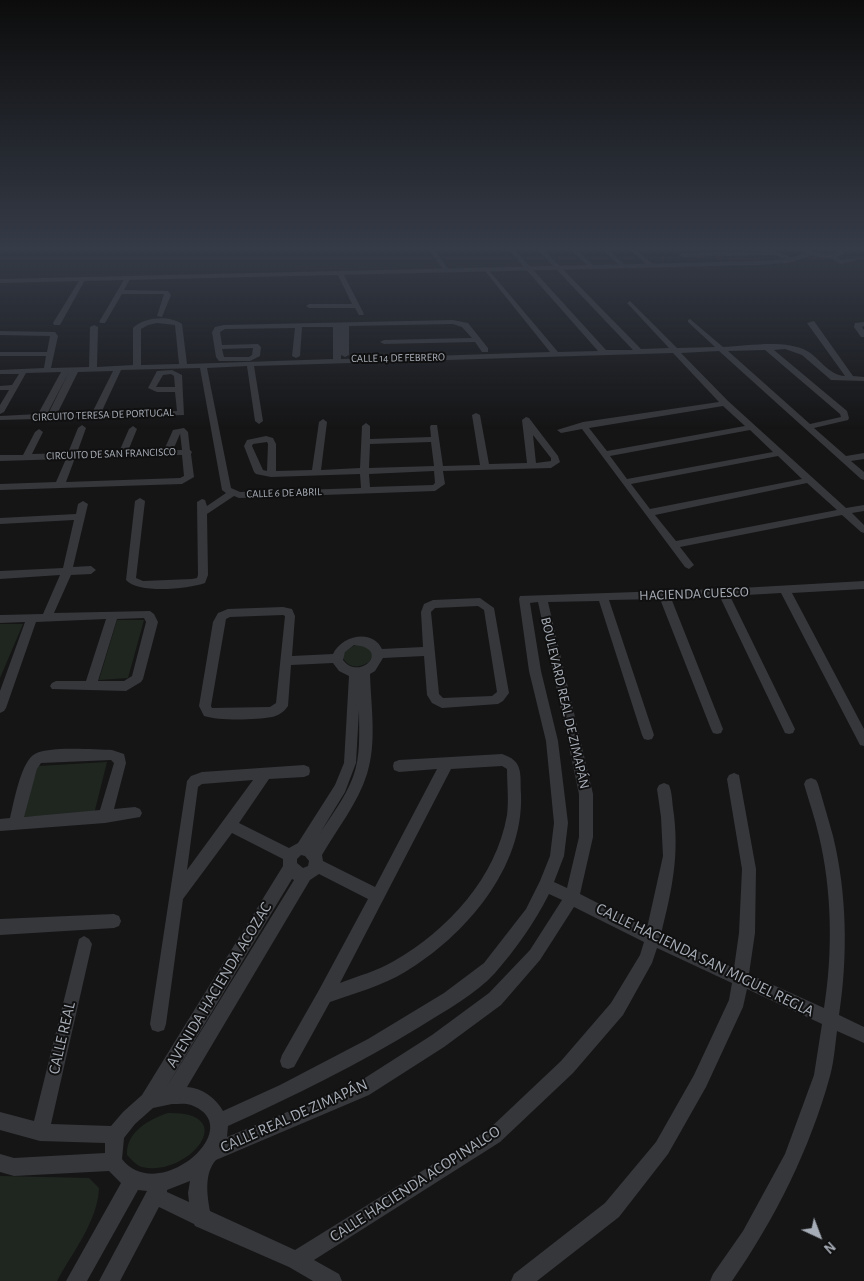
<!DOCTYPE html>
<html>
<head>
<meta charset="utf-8">
<style>
  body { margin:0 }
  #map { position:relative; width:864px; height:1281px; overflow:hidden; background:#151516; font-family:"Alegreya Sans",sans-serif }
  canvas { display:block }
  .north { position:absolute; left:794px; top:1211px; width:50px; height:50px; -webkit-text-stroke:4px #101011; paint-order:stroke; rotate:137deg; font-size:14px; font-weight:700; line-height:20px; text-align:center; color:#a7adb6 }
  .north::after { content:''; display:block; margin:auto; width:18px; height:22px; background:#a7adb6; clip-path:polygon(50% 0,100% 100%,50% 72%,0 100%) }
</style>
</head>
<body>
<div id="map">
<canvas width="864" height="1281"></canvas>
<div class="north">N</div>
</div>
<script>
const ctx = document.querySelector('canvas').getContext('2d');
ctx.lineJoin = 'round';
function fill(path, color) { ctx.fillStyle = color; ctx.fill(path, 'evenodd'); }
function label(font, color, halo, rows, align = 'center') {
  ctx.font = font + ' "Alegreya Sans",sans-serif'; ctx.lineWidth = 4; ctx.setLineDash([]); ctx.textBaseline = 'middle'; ctx.strokeStyle = halo; ctx.fillStyle = color; for (const [text, x, y, turn = 0] of rows) {
    ctx.save(); ctx.translate(x, y); ctx.rotate((+turn || 0) * Math.PI / 180); ctx.textAlign = isNaN(turn) ? turn : align; if (halo) ctx.strokeText(text, 0, 0); ctx.fillText(text, 0, 0); ctx.restore();
  }
}
const green = new Path2D(`
  M117,620H144L128,678L99,680Z
  M0,624H23L0,678Z
  M357,644L370,648L373,655L369,662C360,668 349,669 343,658L345,651Z
  M107,762L94,814L22,817L38,766Z
  M168,1113C243,1112 187,1178 142,1167C137,1166 131,1159 127,1155C126,1132 148,1120 168,1113Z
  M0,1176L89,1178L99,1188C98,1221 72,1253 57,1281H0Z`);
const minor = new Path2D(`
  M429,250H435L450,271L449,272H445Z
  M509,250H515L606,350H633L538,250H544L641,349L669,348L628,304L627,303L630,301L677,348L715,347L688,322V320L690,319L723,347C748,346 785,339 807,351C821,359 828,375 845,376L807,323L814,321L853,376L864,377V381L831,380L802,355L785,349L774,350L847,411L849,418L848,420L814,428L846,456L864,453V459L851,461L864,472V480L861,479L719,351L681,353L728,401L846,508L864,505V511L852,513L864,525V533L861,532L842,515L680,547L694,565L689,569L685,567L582,429L561,433L557,430L583,422L719,402L673,353L254,366L263,421L259,424L255,421L247,366L207,368L231,488L240,492L361,488L360,474L271,477L256,474L254,472L244,446L247,440L266,436L273,438L276,444V471L312,470L319,422L323,419L327,422L321,470L360,468L362,426L366,423L370,426V439L431,437L430,427L431,425H437L443,466L480,465L472,415L476,413L480,415L489,464L527,463L522,420L526,417L529,418L558,456L560,462L551,468L443,471L445,484L435,491L239,498L234,496L207,514L208,575L205,583C188,589 138,594 126,580L135,501L140,498L145,501L136,578L143,581L192,579L197,578L198,575L197,502L202,499L205,500L207,506L226,493L222,490L200,368L121,370L101,413L177,411L175,392H157L148,388L157,371L172,370L182,375L184,415L0,420V416L38,414L61,372L26,373L4,412L0,414V405L9,390H0V386L12,385L19,374H0V370L44,368L46,356H0V352H47L50,336L0,335V331L55,332L58,336L51,368L89,367L90,327L94,325L98,327L97,367L133,365V328C144,317 169,315 182,324L187,364L333,359V327H302L300,356L296,358L292,356L295,328L225,329L220,332L222,345L258,344L261,347L260,356L250,361H219L216,357L212,332L215,327L224,325L453,320L468,323L488,348V352H482L475,342L384,344L380,342L384,340L472,338L462,327L453,324L349,326V355L345,357L341,355V327V359L550,352L485,271V269L487,268L558,352L598,351ZM157,323L175,325L179,364L141,365V329L148,325ZM253,348L252,355L249,357H224L222,349ZM765,350L840,414L841,417L810,424L728,351ZM113,371L92,413L57,414L78,372ZM69,372L48,414H47ZM171,374L174,376L175,387H156L163,375ZM723,406L745,426L607,451L589,428ZM750,430L773,452L627,479L610,456ZM533,435L551,458V461L536,463ZM267,442L268,444L267,471L263,470L252,446L253,444ZM431,442L434,466L369,468L370,444ZM778,456L802,479L650,509L631,484ZM434,471L435,483L433,485L370,487L369,474ZM807,483L837,510L676,541L655,515Z
  M571,250H577L594,266V268H590Z
  M603,250H609L626,266V268H622Z
  M630,250H636L655,266L650,267Z
  M775,251L793,258L790,260L774,255L682,257L679,255L682,253Z
  M830,255H834L841,260L854,258L857,260L840,264L830,257Z
  M340,271L343,273L364,314L363,315H359L355,308H309L306,306L309,304H352L337,273Z
  M125,278L130,279L124,290L168,291L171,295L162,317L157,316L164,294H122L105,323H101L99,322Z
  M80,279L85,280L60,325H54L53,323Z
  M864,322V326L862,327L864,330V337H861L854,327L855,323Z
  M82,425L86,428L77,453L119,452L129,429L133,426L137,429L128,451L164,450L173,430L184,428L188,432L190,450L192,452L191,454L194,477L182,484L0,490V484L56,482L66,459L0,461V455H23L35,432L39,429L43,432L32,454L68,453L78,428ZM180,433L182,450H173L180,434ZM169,455H182L184,476L180,478L66,482L75,458Z
  M83,501L88,504L73,567L91,566L96,570L91,574L71,575L54,613L150,611L154,614L158,622L143,679L141,682L126,691L52,689L50,686L52,683L56,681H86L106,619L36,622L6,708L4,711L0,713V691L25,622L0,623V615L43,614L60,575L0,579V571L63,568L74,520L0,524V518L76,514L78,504ZM144,618L146,622L132,676L124,681H98L117,619Z
  M864,581V589L792,593L864,729V746L860,745L781,593L730,596L795,729L793,733L789,734L785,733L720,597L671,598L723,729L721,733L717,734L713,733L711,729L660,599L609,600L654,735L652,739L648,740L644,739L642,735L599,601L548,602L593,794V837L580,894L647,928L663,856L661,817L657,789L659,785L664,783L669,785C672,792 672,800 673,808C680,854 672,890 661,934L734,968L739,933L742,869L727,779L729,775L734,773L739,775L756,869L755,933L749,974L824,1008C833,953 832,891 819,836C815,819 809,801 804,784L806,780L811,778L816,780L818,784C823,801 828,818 833,836C847,893 848,957 839,1015L864,1027V1043L837,1031C835,1046 834,1062 830,1076C810,1149 775,1219 732,1281H710L713,1274L743,1231L785,1154L814,1075L822,1024L747,989L743,1007L706,1087L668,1154L619,1217L537,1281H511L514,1274L605,1203L656,1142L694,1075L729,1000L732,983L657,948L652,963L623,1015L573,1073L500,1142L314,1260L339,1274L342,1281H313L289,1267L195,1226L194,1224L159,1207L120,1281H99L147,1191L138,1190L87,1281H66L121,1183L109,1171L14,1176L0,1172V1154L14,1158L105,1153V1143L40,1141L0,1130V1112L34,1121L79,939L84,936L89,939L92,944L51,1124L111,1126L123,1112L142,1095L283,866V859L232,833L183,899L166,1024L164,1030L158,1032L152,1030L150,1024L187,781L191,776L202,772L304,765L309,767L310,771L309,775L304,777L269,779L239,823L289,848L298,843L335,785L344,763L349,676L339,671L333,663L291,665L288,706C285,711 278,716 272,717C256,720 219,721 204,716L199,706L213,622L218,613L228,609L283,607L292,609L295,616L292,656L333,654C341,636 372,628 382,649L423,647L421,612L424,604L433,600L480,598L494,608L509,693L503,701L498,704L442,708L432,703L427,695L424,656L383,658L375,671L370,674C371,706 377,743 367,774C358,803 337,829 322,855L323,861L375,887L437,769L399,772L394,770L393,766L394,762L399,760L502,754C524,761 520,774 521,794C524,868 465,936 405,972C382,986 355,993 330,1002L294,1067L288,1069L282,1067L280,1061L282,1055L319,990L368,899L319,874L310,880L187,1087C202,1088 216,1098 223,1111L280,1085L368,1039L444,993L484,963L526,909L540,881L550,856L554,823L546,741L529,671L519,599L520,596L723,589ZM538,602L579,794V837L567,888L554,882L564,856L568,823L558,741L541,671L530,603ZM478,606L484,610L497,692L492,696L443,698L439,694L431,612L435,608ZM283,615L285,616L276,703L270,707L212,708L211,706L226,619L230,617ZM354,645C392,648 360,682 343,660L345,652ZM359,710C359,732 361,756 353,777C345,799 329,818 317,838L345,792L356,763ZM502,766L507,769C507,784 509,800 507,815C496,878 448,930 394,961C377,971 358,976 340,983L451,769ZM253,780L187,870L198,787L202,784ZM301,855L305,856L309,861L308,866L303,868L297,863V859ZM292,879L294,880L166,1088ZM549,894L562,900L530,950L489,993L432,1035L357,1083L227,1137L228,1126C294,1096 359,1064 421,1026C445,1011 476,994 495,973C516,949 535,922 549,894ZM574,907L644,942L640,955L611,1003L561,1061L488,1130L295,1250L210,1211C207,1195 204,1173 216,1160L369,1095L444,1047L501,1005L540,960ZM172,1104C178,1104 186,1103 191,1105C250,1127 158,1206 122,1159L124,1138L135,1124L153,1108ZM190,1181L188,1193L189,1202L167,1192V1190Z
  M112,750L124,754L126,763L114,809L135,807L140,809L142,813L140,817L105,823L0,831V819L10,818C14,802 20,767 32,756C44,745 95,750 112,750ZM111,760L114,763L100,810L24,817L37,769L41,763Z
  M114,914L119,916L121,921L119,926L114,928L0,935V919Z`);
const tertiary = new Path2D(`
  M800,250C813,249 823,256 836,253V250H844V254L831,259L811,256L788,263L760,265L0,283V279L760,261L787,259L805,253Z`);
const farStreetnames = [
  ["CALLE 14 DE FEBRERO",398,358,-1],
  ["CIRCUITO TERESA DE PORTUGAL",103,415,-2],
  ["CIRCUITO DE SAN FRANCISCO",111,454,-2],
  ["CALLE 6 DE ABRIL",284,493,-2]
];
const streetNames = [
  ["HACIENDA CUESCO",694,594,-2],
  ["BOULEVARD REAL DE ZIMAPÁN",565,703,77]
];
const nearStreetnames = [
  ["CALLE HACIENDA SAN MIGUEL REGLA",705,960,26],
  ["AVENIDA HACIENDA ACOZAC",219,985,-59],
  ["CALLE REAL",62,1038,-77],
  ["CALLE REAL DE ZIMAPÁN",294,1116,-24],
  ["CALLE HACIENDA ACOPINALCO",415,1184,-33]
];
fill(green, '#1f261f');
fill(minor, '#36373b');
fill(tertiary, '#36373b');
const sky = ctx.createLinearGradient(0, 0, 0, 429);
sky.addColorStop(0, '#0c0c0c');
sky.addColorStop(0.58, '#353b47');
sky.addColorStop(1, '#353b4700');
ctx.fillStyle = sky;
ctx.fillRect(0, 0, 864, 429);
label('11px', '#a7adb6', '#101011', farStreetnames);
label('14px', '#a7adb6', '#101011', streetNames);
label('16px', '#a7adb6', '#101011', nearStreetnames);
</script>
</body>
</html>
